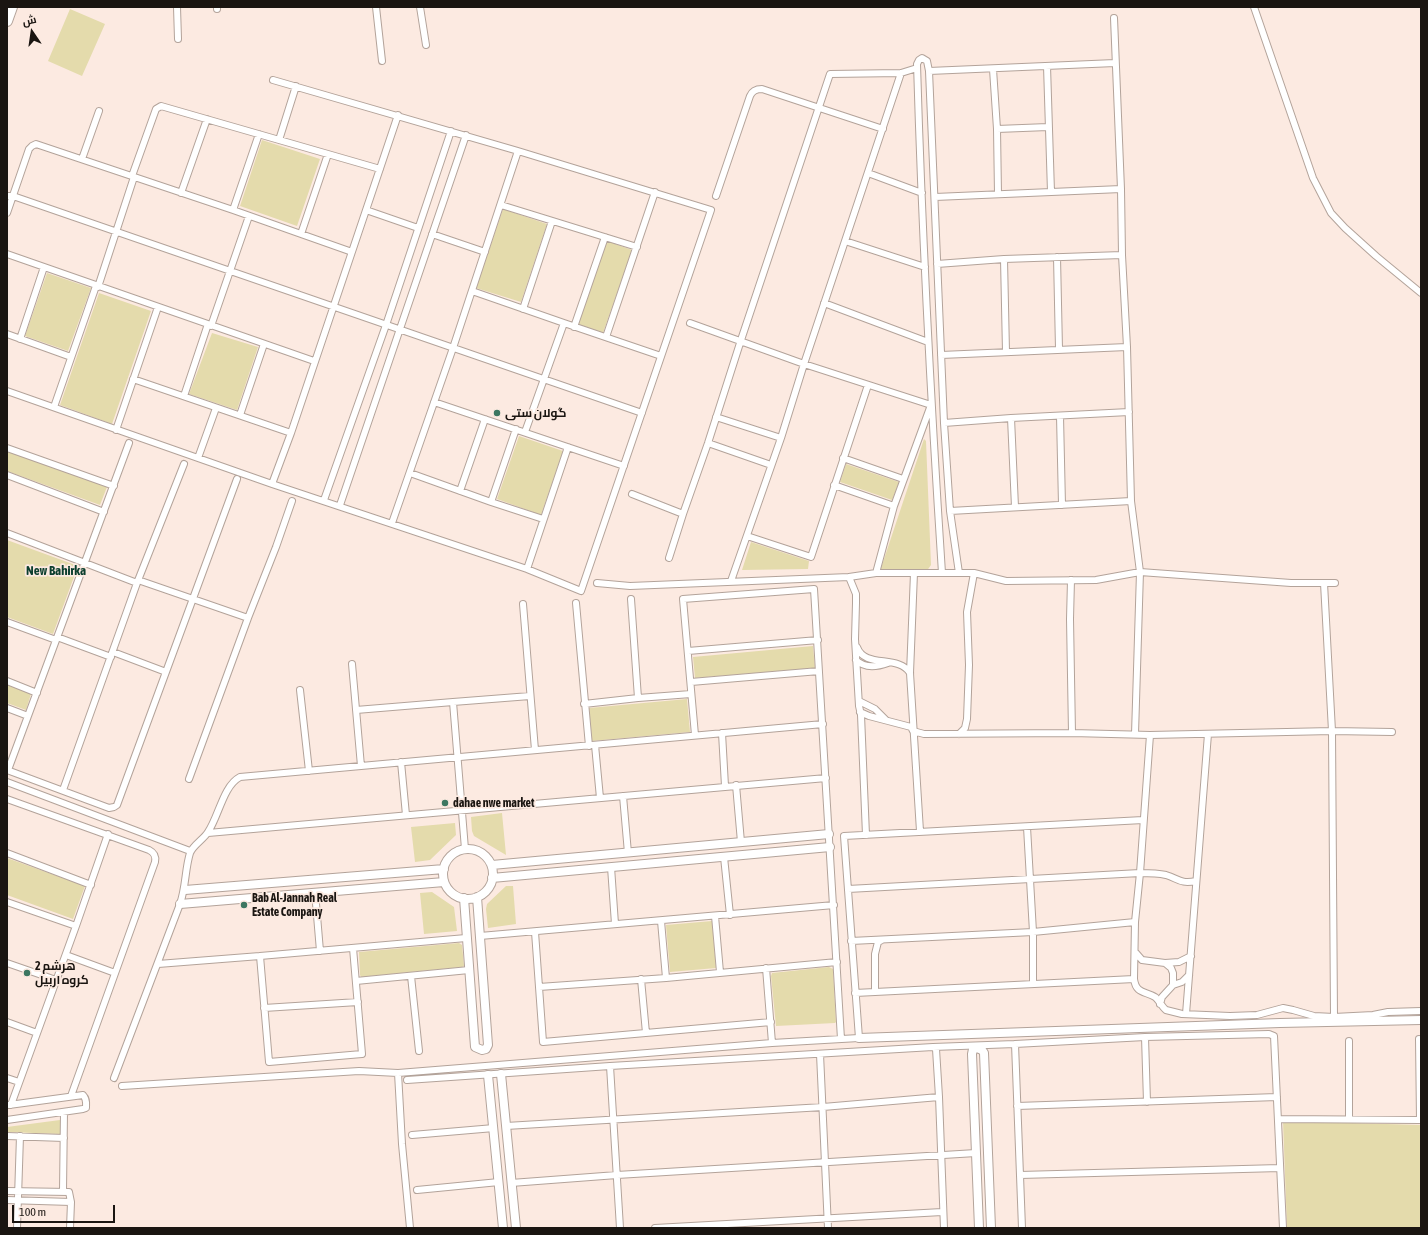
<!DOCTYPE html>
<html>
<head>
<meta charset="utf-8">
<style>
  body { margin:0 }
  #map { position:relative; width:1428px; height:1235px; overflow:hidden; background:#fceae1; font-family:"Asap Condensed",Cairo,sans-serif }
  canvas { display:block }
  .frame { position:absolute; inset:0; border:8px solid #1a1511; pointer-events:none }
  .north { position:absolute; left:12px; top:12px; width:40px; height:40px; -webkit-text-stroke:3px #fceae1; paint-order:stroke; rotate:347deg; font-size:11px; font-weight:700; line-height:16px; text-align:center; color:#1a1511 }
  .north::after { content:''; display:block; margin:auto; width:14px; height:18px; background:#1a1511; clip-path:polygon(50% 0,100% 100%,50% 72%,0 100%) }
  .scale { position:absolute; left:12px; top:1205px; width:103px; height:18px; box-sizing:border-box; border:2px solid #1a1511; border-top:0; padding-left:5px; font-size:12px; line-height:14px; white-space:nowrap; color:#1a1511; -webkit-text-stroke:3px #fceae1; paint-order:stroke }
</style>
</head>
<body>
<div id="map">
<canvas width="1428" height="1235"></canvas>
<div class="frame"></div>
<div class="north">ش</div>
<div class="scale">100 m</div>
</div>
<script>
const ctx = document.querySelector('canvas').getContext('2d');
ctx.lineJoin = 'round';
function fill(path, color) { ctx.fillStyle = color; ctx.fill(path, 'evenodd'); }
function trace(path, color, width, dash) { ctx.strokeStyle = color; ctx.lineWidth = width; ctx.lineCap = dash ? 'butt' : 'round'; ctx.setLineDash(dash || []); ctx.stroke(path); }
function label(font, color, halo, rows, align = 'center') {
  ctx.font = font + ' "Asap Condensed",Cairo,sans-serif'; ctx.lineWidth = 3.5; ctx.setLineDash([]); ctx.textBaseline = 'middle'; ctx.strokeStyle = halo; ctx.fillStyle = color; for (const [text, x, y, turn = 0] of rows) {
    ctx.save(); ctx.translate(x, y); ctx.rotate((+turn || 0) * Math.PI / 180); ctx.textAlign = isNaN(turn) ? turn : align; if (halo) ctx.strokeText(text, 0, 0); ctx.fillText(text, 0, 0); ctx.restore();
  }
}
const green = new Path2D(`
  M70,9L105,24L82,76L48,61Z
  M262,140L320,159L297,226L240,206Z
  M503,209L547,224L521,302L476,288Z
  M607,241L632,250L603,333L578,325Z
  M47,273L91,288L68,351L25,336Z
  M99,293L151,311L112,424L60,405Z
  M212,333L258,347L237,410L189,394Z
  M519,436L563,451L541,515L497,499Z
  M924,439L926,441L931,565L926,572L879,574Z
  M7,451L107,487L100,505L7,471Z
  M846,464L899,482L892,500L840,482Z
  M7,540L78,566L53,634L7,617Z
  M751,542L809,561L808,569L742,570Z
  M813,646L815,668L695,678L693,657Z
  M7,685L31,694L26,710L7,703Z
  M687,699L690,732L592,741L589,708Z
  M502,813L506,855L474,836L472,831L471,817Z
  M455,823L456,835L430,860L415,862L411,827Z
  M7,858L85,886L73,919L7,895Z
  M506,886H513L516,924L488,928L486,909L487,904Z
  M432,892L454,907L457,931L424,934L420,893Z
  M712,921L716,968L670,972L666,925Z
  M459,943L462,945L464,966L462,967L361,977L360,975L359,952Z
  M829,967L833,969L836,1022L835,1023L776,1026L771,976L772,973Z
  M60,1120V1134L7,1132V1127Z
  M1283,1121L1421,1125V1228H1287Z`);
const minor = new Path2D(`
  M177,7L178,39
  M217,7V9
  M376,7L382,61
  M420,7L426,45
  M1254,7L1313,178L1331,213L1345,228L1376,256L1421,293
  M1114,18L1121,189L1122,255L1127,347L1131,501L1140,572L1135,734
  M1047,66L1051,192
  M993,69L997,129L998,194
  M929,71L1115,63
  M997,129L1048,127
  M279,140L296,86
  M82,159L99,111
  M868,173L922,193
  M132,176L156,109L161,106L380,169
  M181,193L207,119
  M7,196H13L642,413
  M716,196L750,96C752,91 756,89 762,89L883,129
  M935,197L1121,189
  M501,205L637,247
  M233,210L259,134
  M366,210L418,228
  M7,213L29,149L32,146L36,144L233,210L352,252
  M301,234L328,154
  M432,234L485,252
  M845,241L925,267
  M7,254L314,361
  M1057,257L1059,349
  M1004,259L1006,352
  M937,264L1004,259L1122,255
  M98,287L134,177
  M472,291L564,323L661,356
  M824,303L928,342
  M523,309L552,221
  M690,323L804,364L931,405L894,506L876,573
  M211,326L249,216
  M574,327L605,237
  M7,334L71,357
  M606,337L655,192
  M20,339L44,267
  M941,355L1127,347
  M133,379L291,433
  M7,391L272,484L527,569L581,591L711,210L518,151L273,80
  M184,396L208,324
  M434,402L624,466
  M54,407L96,286
  M240,415L264,344
  M1060,416L1062,505
  M716,417L781,438
  M1011,418L1015,507
  M944,423L1011,418L1129,412
  M116,430L158,307
  M525,432L564,323
  M708,443L771,465
  M7,448L114,486
  M198,458L216,408
  M843,458L903,479
  M410,473L491,502L543,519
  M7,475L104,512
  M272,484L291,433L398,115
  M834,485L894,506
  M460,491L485,419
  M632,494L683,514
  M324,500L386,325L451,131
  M491,502L516,429
  M340,505L466,135
  M950,511L1131,501
  M392,523L453,348L518,151
  M7,533L137,583
  M747,536L811,557L868,385
  M669,558L683,514L708,443L741,340L830,74L901,73L917,68
  M527,569L568,447
  M914,573L910,673L920,831
  M942,573C931,404 922,234 917,64L919,60L922,58L927,61L929,71L944,423L950,511L959,573
  M138,580L248,618
  M1071,580L1070,619L1072,733
  M731,581L781,438L804,364L901,73
  M597,583L630,586L849,577
  M1324,583L1332,731L1334,1017
  M631,599L638,698L691,694
  M576,603L589,746
  M523,604L535,750
  M7,622L56,640
  M57,637L111,657
  M857,647C865,669 898,654 910,673
  M688,651L818,640
  M113,652L166,672
  M856,660C865,669 877,667 888,663
  M352,664L361,766
  M7,681L37,693
  M691,682L819,671
  M300,690L309,771
  M859,701L875,709L886,720
  M584,704L638,698
  M7,708L28,716
  M356,710L453,702
  M860,712L869,716L911,727L913,731L924,734L1072,733L1150,735L1332,731L1392,732
  M722,733L725,786
  M959,734L965,728L967,719L969,665L967,612L974,573
  M695,735L683,599L814,589L841,1039
  M1150,735L1140,873L1135,922L1134,979C1136,994 1145,991 1155,997C1159,1000 1162,1007 1166,1010L1182,1014L1230,1016L1257,1015L1283,1008L1293,1010L1314,1016L1334,1017L1373,1015L1388,1012L1421,1011
  M595,745L600,798
  M401,762L406,815
  M7,770L109,808L114,807L117,805L237,479
  M8,770L129,443
  M189,779L248,618L276,547L292,501
  M7,782L190,851
  M736,785L741,842
  M63,790L137,583L184,464
  M623,796L628,853
  M7,799L149,850C155,853 156,857 155,862L71,1096
  M1027,827L1033,932V984
  M208,833L826,778
  M866,835L861,715L859,706L855,639L856,603V594L849,577L876,573H974L1006,581L1096,580L1140,572L1291,583H1335
  M465,849L453,702L530,696
  M7,853L91,885
  M724,857L730,915
  M611,867L615,924
  M848,889L1140,873C1149,873 1157,873 1166,875C1179,879 1180,884 1196,881
  M315,892L320,951
  M7,902L76,926
  M715,916L720,972
  M661,921L666,978
  M535,932L543,1042L771,1022
  M480,936L834,905
  M851,941L1033,932L1135,922
  M1135,952L1142,960L1165,963L1171,968L1173,973V985L1162,997L1160,1004
  M66,955L115,973
  M260,956L269,1062L362,1054L353,948
  M7,963L56,980
  M1165,963L1179,962L1191,956
  M158,964L260,956L466,938
  M766,968L772,1043
  M411,976L419,1051
  M641,979L646,1033
  M356,981L469,970
  M1173,985L1182,982L1189,975
  M539,987L666,978L837,962
  M875,992V954L878,942L882,940
  M855,993L1134,979
  M264,1008L358,1002
  M1186,1014L1208,734
  M7,1022L37,1033
  M1145,1037L1147,1102
  M1419,1039L1420,1120
  M1015,1044L1145,1037L1269,1034L1274,1036L1283,1228
  M933,1047L1015,1044L1022,1228
  M820,1054L828,1228
  M610,1066L620,1228
  M398,1073L402,1144L410,1228
  M7,1078L19,1082
  M114,1078L180,904C186,887 185,869 190,853C193,845 204,839 208,832C219,816 223,786 240,777L823,724
  M407,1080L610,1066L933,1047L936,1049L939,1097L944,1228
  M122,1086L359,1071L398,1073L772,1043L859,1038L844,836L1143,820
  M11,1105L76,926L108,834
  M1017,1106L1277,1097
  M1278,1119L1421,1120
  M1349,1119V1041
  M7,1120L83,1109L86,1108C86,1103 87,1099 83,1095L9,1105
  M506,1126L823,1107L939,1097
  M412,1135L494,1128
  M7,1136L64,1138
  M1020,1175L1280,1168
  M511,1183L617,1175L976,1153
  M417,1190L499,1182
  M7,1191L69,1192L71,1202L70,1228
  M63,1191L64,1112
  M7,1200L71,1202
  M17,1228L20,1136
  M655,1228L942,1212`);
const tertiary = new Path2D(`
  M443 874a25 25 0 1 1 50 0a25 25 0 1 1-50 0Z
  M492,865L829,834
  M492,878L830,847
  M185,890L444,869
  M464,898L475,1047L482,1050L486,1049L488,1045L477,897
  M180,904L444,882
  M859,1038L1280,1023L1421,1020
  M501,1074L516,1228
  M488,1075L503,1228
  M979,1228L972,1054L973,1049L977,1048L982,1050L984,1053L991,1228`);
const primary = new Path2D(`
  M7,21L12,7`);
const markers = [
  [497,413,4,"#3c7761"],
  [445,803,4,"#3c7761"],
  [244,905,4,"#3c7761"],
  [27,973,4,"#3c7761"]
];
const poiNames = [
  ["گولان ستی",505,413],
  ["dahae nwe market",453,803],
  ["Bab Al-Jannah Real",252,898],
  ["Estate Company",252,912],
  ["هرشم 2",35,966],
  ["كروه اربيل",35,980]
];
const neighbourhoodNames = [
  ["New Bahirka",56,571]
];
fill(green, '#e4dbac');
trace(minor, '#b3a39a', 8);
trace(tertiary, '#b3a39a', 10);
trace(primary, '#b3a39a', 12);
trace(minor, '#fff', 6);
trace(tertiary, '#fff', 8);
trace(primary, '#fff', 10);
for (const [x, y, r, color] of markers) { const dot = new Path2D(); dot.arc(x, y, r, 0, 2 * Math.PI); ctx.fillStyle = color; ctx.fill(dot); trace(dot, '#fceae1', 1.5); }
label('bold 12px', '#1a1511', '#fceae1', poiNames, 'left');
label('bold 13px', '#0b3e2e', '#fceae1', neighbourhoodNames);
</script>
</body>
</html>
